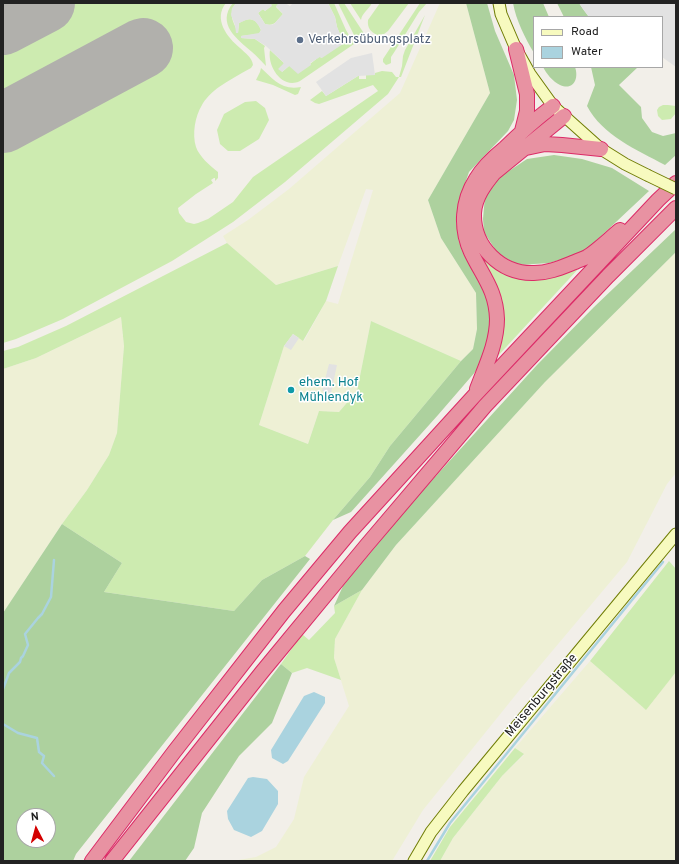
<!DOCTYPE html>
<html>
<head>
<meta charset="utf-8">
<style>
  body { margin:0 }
  #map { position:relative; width:679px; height:864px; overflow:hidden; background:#f2efe9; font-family:Overpass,sans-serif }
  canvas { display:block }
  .frame { position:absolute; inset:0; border:4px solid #222; pointer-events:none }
  .legend { position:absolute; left:533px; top:16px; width:130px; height:52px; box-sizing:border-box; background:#fff; border:1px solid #a7a7a7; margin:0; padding:5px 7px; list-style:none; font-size:12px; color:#222 }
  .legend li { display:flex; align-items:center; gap:8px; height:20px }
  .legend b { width:20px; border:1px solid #a7a7a7 }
  .north { position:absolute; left:16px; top:808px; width:40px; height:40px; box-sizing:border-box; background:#fff; border:1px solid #a7a7a7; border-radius:50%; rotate:354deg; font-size:11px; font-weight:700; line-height:16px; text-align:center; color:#222 }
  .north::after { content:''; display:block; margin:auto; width:14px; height:18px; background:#d40000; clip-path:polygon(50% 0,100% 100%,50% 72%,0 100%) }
</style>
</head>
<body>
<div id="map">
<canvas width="679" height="864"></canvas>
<div class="frame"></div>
<ul class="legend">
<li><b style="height:5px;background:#f7fabf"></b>Road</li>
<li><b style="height:11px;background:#aad3df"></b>Water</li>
</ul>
<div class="north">N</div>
</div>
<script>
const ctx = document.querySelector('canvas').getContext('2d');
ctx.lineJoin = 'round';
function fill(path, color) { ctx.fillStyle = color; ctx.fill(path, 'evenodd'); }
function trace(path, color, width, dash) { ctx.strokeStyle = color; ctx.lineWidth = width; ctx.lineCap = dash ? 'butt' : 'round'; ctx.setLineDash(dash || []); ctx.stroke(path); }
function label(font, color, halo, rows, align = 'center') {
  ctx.font = font + ' Overpass,sans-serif'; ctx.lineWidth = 3; ctx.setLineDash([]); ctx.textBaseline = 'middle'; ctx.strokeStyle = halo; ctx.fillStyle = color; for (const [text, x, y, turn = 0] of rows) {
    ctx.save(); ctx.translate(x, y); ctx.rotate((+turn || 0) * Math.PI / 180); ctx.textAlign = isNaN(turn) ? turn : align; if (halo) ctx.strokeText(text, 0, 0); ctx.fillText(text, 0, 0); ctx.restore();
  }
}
const farmland = new Path2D(`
  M440,3H466L490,93L428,200L441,238L476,293L477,329L473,349L461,361L371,321L357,391L339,412L319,411L308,444L259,425L284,346L293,334L304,341L326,301L338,304L373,190L366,189L338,266L276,285L227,243L223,236L248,220L289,189L400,93Z
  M676,252V473L667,484L627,562L522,687L423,810L392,861H233L256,857L276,847L294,819L304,777L349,706L334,658L335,639L362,590L396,545L545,382Z
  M121,317L124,346L117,433L109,455L87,490L62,524L3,613V369L36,358Z
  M590,661L645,709L676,672V861H440L453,838L502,776L524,755L515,748Z`);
const grass = new Path2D(`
  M3,3H226C213,19 227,37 240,48C245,53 252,57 253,65L251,68C240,74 229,80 219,87C214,90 204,100 202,105C195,116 192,134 196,147C199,156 210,166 218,172V178L215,181V178H214L211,180L213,183L196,194L178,208L179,213L186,222L194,224L198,223L208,219L233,202L253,177L378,91L373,85L319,104L315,103L310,100L322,91L326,96L358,76H359V79H366V75H375V73L382,71L392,72L396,77H399L402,66L403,56L405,50L425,15L401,77H399L388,94L285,182L233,222L172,261L63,319L16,339L3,343Z
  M233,3H236C228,15 233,20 238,33L239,23C249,17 256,17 261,30L259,34L241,36V38L255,39L265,46L264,48L266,66C261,61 257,56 252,52C237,39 216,24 233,3Z
  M271,3H279L276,7L283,14C277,20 275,27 265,24L258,13L263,9L265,11L271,6Z
  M328,3H334L346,30L354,44L300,81C282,90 267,66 270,50L284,63L282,72L289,66L311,65L310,64L320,56L321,58L347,38L341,37L337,27L335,17Z
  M338,3H344L365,35L359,39L357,38L354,35Z
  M350,3H372C369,9 362,13 361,20Z
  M380,3H409L388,31L384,34L377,35C371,32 367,28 368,20Z
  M420,3H427L419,12L395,51L391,57V63L389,64L386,65L383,62V59Z
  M261,68C273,79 282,91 301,87L298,94L295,95L273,85L256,80L260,72Z
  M256,101L265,108L269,120L259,139L240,151H228L220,144L217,130L224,114L245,102Z
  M663,105H668L676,106V113L671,119L662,120L658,116L657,110L659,107Z
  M227,243L276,285L338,266L326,301L303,341L293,334L284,346L259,425L308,444L319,411L339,412L357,391L371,321L461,361L390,446L370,477L333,520L305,556L262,580L234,611L104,592L122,563L62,524L87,490L109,455L117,433L124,346L121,317L36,358L3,369V351L18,347L66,326Z
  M483,258L500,270L581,266L495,359V284Z
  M669,561L676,569V672L646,710L590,661Z
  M362,590L335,639L334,658L341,680L307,668L292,673L281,664L302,634L309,640L335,613L334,606Z
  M515,748L524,754L502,776L453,838L440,861H430L450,827Z`);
const forest = new Path2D(`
  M466,3H487L495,31L514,75L517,100L514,120L508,131L469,172L459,201L456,219L459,242L487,292L492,325L488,350L476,371L438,415L351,512L333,520L370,477L390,446L461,361L473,349L477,329L476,293L441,238L428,200L490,93Z
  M513,3H543L549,17H534V53C525,38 516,20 513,3Z
  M557,3H579L583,9L589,17H564Z
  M543,67H575C579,78 574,91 560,85C553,82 546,73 543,67Z
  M591,67H638L619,85L641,107L642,118L652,132L663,136L676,133V155L665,165C637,150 602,135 587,106L595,85Z
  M554,155L582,159L612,168L649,191L583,253L549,263L519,265L498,254L484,232L483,219L485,196L500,177L527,159Z
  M676,229V252L545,382L396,545L362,590L334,606L343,586L414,500L537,365L594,307Z
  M62,524L122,563L104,592L234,611L262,580L305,556L310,559L76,854L73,861H3V613ZM24,816H48V840H24Z
  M281,664L292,673L272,723L239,756L202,813L194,848L185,861H129Z`);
const parking = new Path2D(`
  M236,3H271L272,6L265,11L263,9L258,13L265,24L270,25L274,24L283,14L276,6L279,3H285L290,6L293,3H328L335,17L337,27L341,36L346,34L347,38L342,41L343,44L322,58L320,57L310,63L311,65L298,74L289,66L282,72L278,69L284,63L266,46L255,39L241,38V36L259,33L261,30L259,26L255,21L250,19L246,20L239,23L238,33H236L235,25L231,15L232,8Z
  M579,3H676V67L662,57V17H589L583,9Z
  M372,53L375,75L358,76L326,96L316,82L351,58Z
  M293,334L299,338L291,350L284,346Z
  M329,364L337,365L331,393L322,391Z`);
const water = new Path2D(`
  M314,692L325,697V703L288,761L283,764L272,758L271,750L304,696Z
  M253,777L267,779L278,791V804L262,831L251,837L234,830L228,819L227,811L248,778Z`);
const stream = new Path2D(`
  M3,689L9,673L20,662L21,658L23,656L28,645L25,634L38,618L42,614L51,597L54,560
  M3,724L18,733L37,738L39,752L44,756L42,763L54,776
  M427,861L450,823L663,562`);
const runway = new Path2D(`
  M3,25L45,3
  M3,123L143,48`);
const secondary = new Path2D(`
  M499,3L501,14L516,49L530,74L553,106L601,149L625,164L647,175
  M414,861L431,832L463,791L676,534`);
const highway = new Path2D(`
  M516,49L527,94V111L522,131
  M564,116L494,173C485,184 475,197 474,213C473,247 501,274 534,273C549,273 562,267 575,262C579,260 583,259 587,257C598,250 609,239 620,230
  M526,148L545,144L562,145L601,149
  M477,389C485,367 497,344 497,319C496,290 483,277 471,252C460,228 462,201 476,179C483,167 494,157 505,148C520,133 536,119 553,106
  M92,861L174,752L284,611L350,532L474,396L658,200L676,183
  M112,861L262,672L366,546L485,406L608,276L676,208`);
const secondaryBridge = new Path2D(`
  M647,175L676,189`);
const markers = [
  [300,40,4,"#5c6f8a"],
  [291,390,4,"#0f9aa8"]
];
const serviceNames = [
  ["Verkehrsübungsplatz",308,40]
];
const cultureNames = [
  ["ehem. Hof",299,383],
  ["Mühlendyk",299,398]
];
const streetNames = [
  ["Meisenburgstraße",542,696,-50]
];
fill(farmland, '#eef0d5');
fill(grass, '#cdebb0');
fill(forest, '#add19e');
fill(parking, '#e2e2e2');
fill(water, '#aad3df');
trace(stream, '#aad3df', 2.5);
trace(runway, '#b1b0ac', 60);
trace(secondary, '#707d05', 13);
trace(highway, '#dc2a67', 16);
trace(secondary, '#f7fabf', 11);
trace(highway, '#e892a2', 14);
trace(secondaryBridge, '#707d05', 13, []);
trace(secondaryBridge, '#f7fabf', 11);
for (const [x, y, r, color] of markers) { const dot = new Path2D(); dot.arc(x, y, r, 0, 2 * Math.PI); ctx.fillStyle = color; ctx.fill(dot); trace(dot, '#fff', 1.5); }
label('13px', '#4e5e75', '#fff', serviceNames, 'left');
label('13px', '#0d838f', '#fff', cultureNames, 'left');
label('13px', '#222', '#fff', streetNames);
</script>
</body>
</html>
